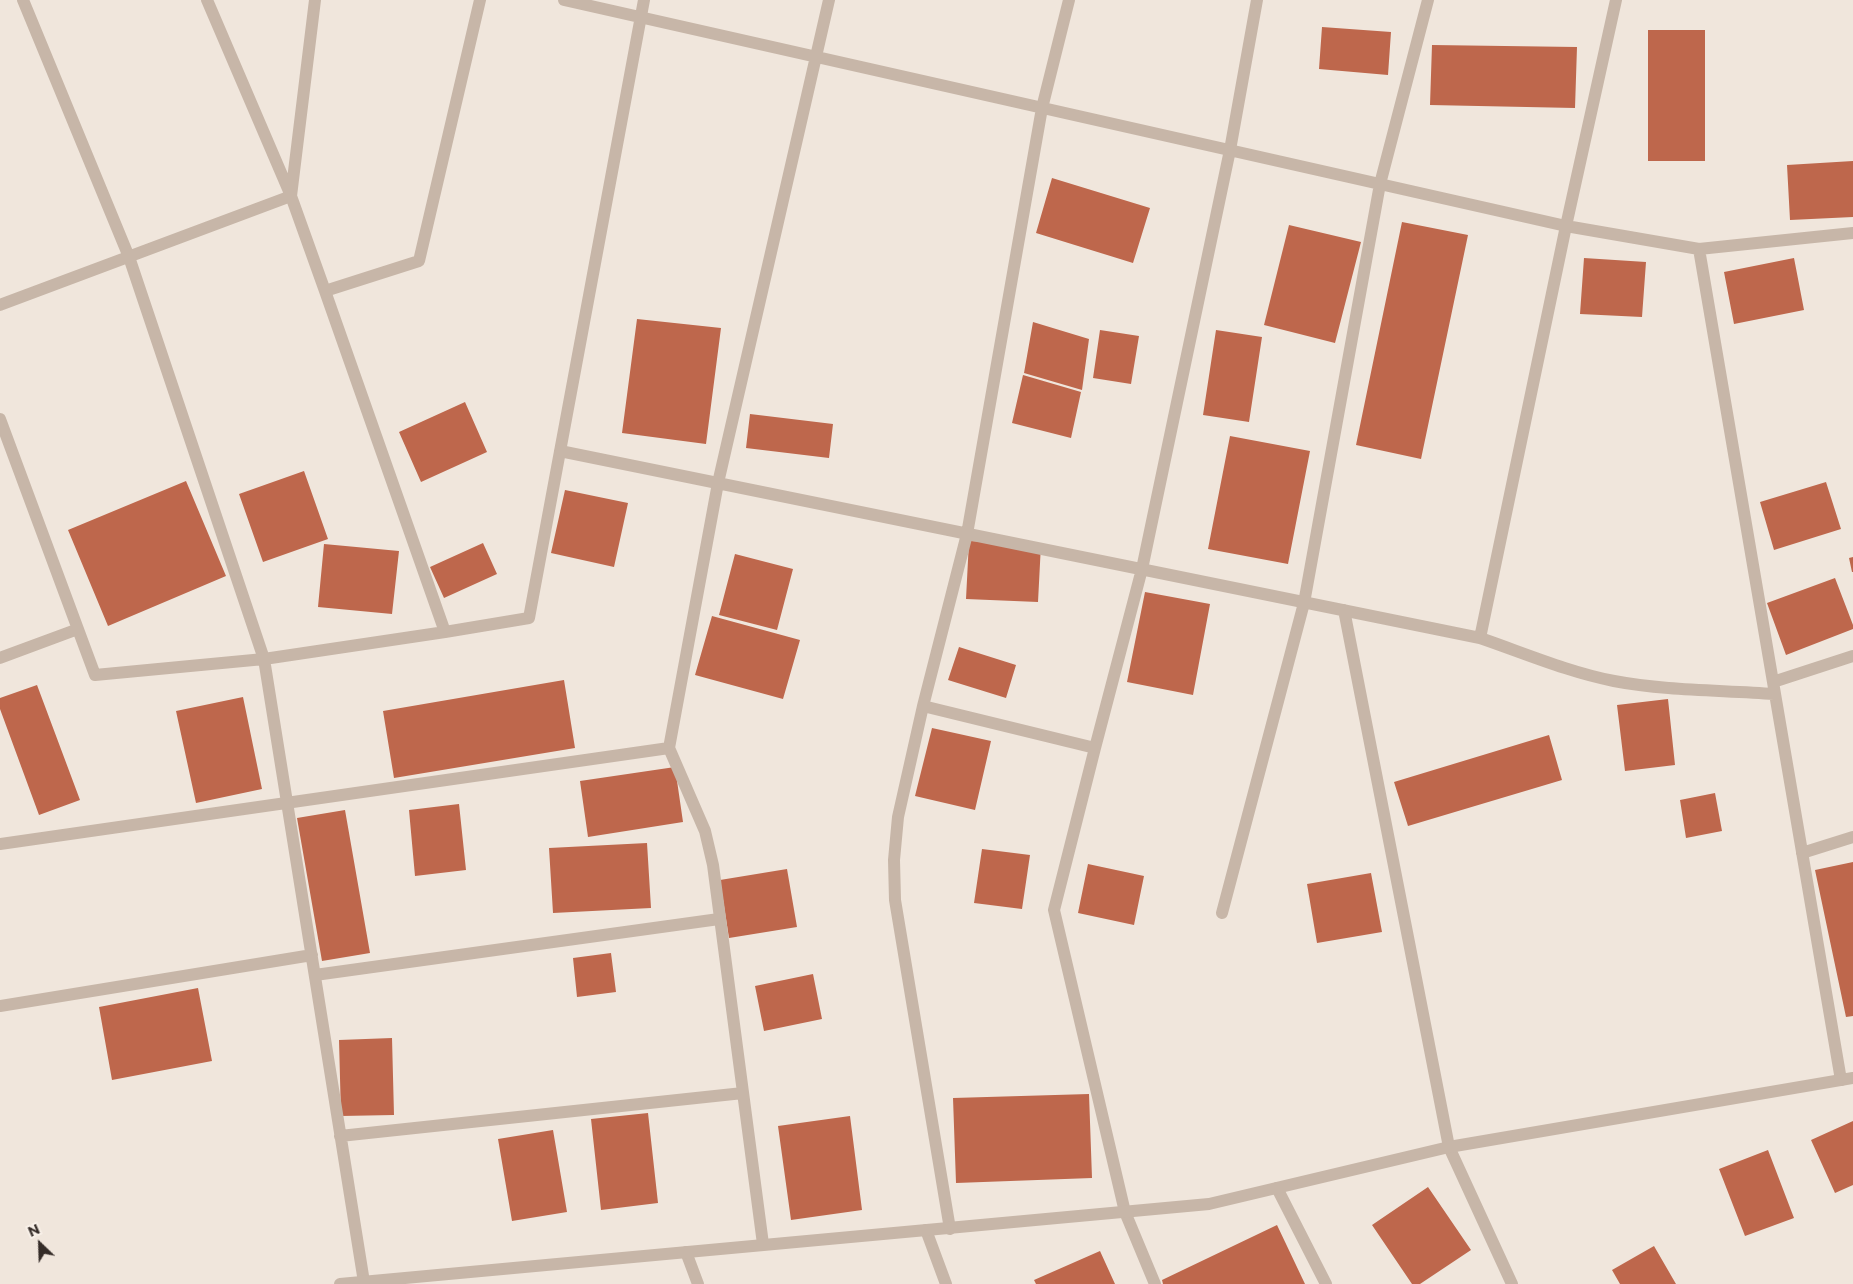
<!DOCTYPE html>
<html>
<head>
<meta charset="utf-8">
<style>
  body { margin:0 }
  #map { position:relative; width:1853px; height:1284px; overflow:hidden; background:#f0e6dc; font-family:Montserrat,sans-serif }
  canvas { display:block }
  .north { position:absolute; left:15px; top:1219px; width:50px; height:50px; -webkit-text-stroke:4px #f8f0e8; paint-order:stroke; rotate:336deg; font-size:14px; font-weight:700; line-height:20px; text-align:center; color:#352c28 }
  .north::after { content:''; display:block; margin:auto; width:18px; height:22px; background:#352c28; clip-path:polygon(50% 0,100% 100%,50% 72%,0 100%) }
</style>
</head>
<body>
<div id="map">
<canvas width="1853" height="1284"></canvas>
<div class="north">N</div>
</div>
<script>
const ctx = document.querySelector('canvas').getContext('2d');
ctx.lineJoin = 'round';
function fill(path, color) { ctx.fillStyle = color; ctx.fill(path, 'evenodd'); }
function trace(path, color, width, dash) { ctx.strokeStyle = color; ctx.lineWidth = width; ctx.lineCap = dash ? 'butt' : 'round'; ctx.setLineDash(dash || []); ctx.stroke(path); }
const building = new Path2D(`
  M1322,27L1391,32L1388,75L1319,69Z
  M1648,30H1705V161H1648Z
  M1432,45L1577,47L1575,108L1430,105Z
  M1853,161V217L1790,220L1787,165Z
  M1052,178L1150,208L1133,263L1036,233Z
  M1402,222L1468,235L1421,459L1356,445Z
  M1289,225L1361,242L1335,343L1264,325Z
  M1584,258L1646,262L1642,317L1580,314Z
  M1794,258L1804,310L1734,324L1724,272Z
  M637,319L721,328L706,444L622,433Z
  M1033,322L1089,339L1082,390L1024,373Z
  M1100,330L1139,336L1131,384L1093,378Z
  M1216,330L1262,337L1249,422L1203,415Z
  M1023,375L1081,392L1071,438L1012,423Z
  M465,402L487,452L421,482L399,432Z
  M750,414L833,424L829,458L746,448Z
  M1230,436L1310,451L1288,564L1208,549Z
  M304,471L328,539L263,562L239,494Z
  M186,481L226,576L108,626L68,530Z
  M1826,482L1841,529L1774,550L1760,502Z
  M565,490L628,503L614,567L551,553Z
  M969,541L1041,544L1038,602L966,599Z
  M483,543L497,574L444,598L430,567Z
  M324,544L399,551L392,614L318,607Z
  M735,554L793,569L777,630L719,615Z
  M1853,557V572H1852L1849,558Z
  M1835,578L1853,625V629L1786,655L1767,603Z
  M1145,592L1210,604L1193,695L1127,682Z
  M712,616L800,640L783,699L695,675Z
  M959,647L1016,665L1006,698L948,680Z
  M564,680L575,748L394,778L383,711Z
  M37,685L80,800L39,815L0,709V698Z
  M243,697L262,789L196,803L176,711Z
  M1668,699L1675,765L1625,771L1617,705Z
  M932,728L991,741L975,810L915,796Z
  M1549,735L1562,780L1408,826L1394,782Z
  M675,767L683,822L588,837L580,781Z
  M1715,793L1722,831L1686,838L1680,800Z
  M459,804L466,870L415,876L409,810Z
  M345,810L370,953L322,961L297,818Z
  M647,843L651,908L553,913L549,848Z
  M982,849L1030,855L1022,909L974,903Z
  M1853,862V1016L1846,1017L1815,870Z
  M1088,864L1144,876L1134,925L1078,913Z
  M787,869L797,927L729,938L720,880Z
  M1371,873L1382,932L1317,943L1307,884Z
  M611,953L616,992L577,997L573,958Z
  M813,974L822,1019L764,1031L755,986Z
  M198,988L212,1061L112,1080L99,1007Z
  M392,1038L394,1115L341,1116L339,1040Z
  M1089,1094L1092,1178L956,1183L953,1098Z
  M648,1113L658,1203L601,1210L591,1119Z
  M850,1116L862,1210L791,1220L778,1126Z
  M1853,1121V1185L1835,1193L1811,1140Z
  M553,1130L567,1212L512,1221L498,1139Z
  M1768,1150L1794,1218L1745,1236L1719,1169Z
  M1428,1187L1471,1250L1420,1284H1412L1372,1225Z
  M1277,1225L1305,1284H1163L1162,1280Z
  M1654,1246L1676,1284H1620L1612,1270Z
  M1100,1251L1115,1284H1036L1034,1280Z`);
const minor = new Path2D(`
  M23,0L129,257L264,659L445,632L325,291
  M207,0L291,196L325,291L419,261L480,0
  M564,0L1566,226L1616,0
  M1699,249L1853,233
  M0,305L291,196L315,0
  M0,419L95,675L264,659L364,1282
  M560,451L1480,638L1566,226L1699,249L1841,1080
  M1344,610L1449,1147L1512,1284
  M445,632L529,618L644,0
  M1480,638C1524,653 1568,672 1614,681C1666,691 1721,690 1774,694
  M0,658L78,629
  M1773,682L1853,656
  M923,706L1095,748
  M669,748L705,831L713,865L763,1244
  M0,844L669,748L718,483L829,0
  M1802,853L1853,837
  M1222,913L1304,603L1380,184L1428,0
  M315,975L719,919
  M0,1006L312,955
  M340,1136L743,1093
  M1277,1188L1326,1284
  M950,1229L895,900L894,860L898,817L923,706L967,534L1042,108L1069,0
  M926,1230L946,1284
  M686,1252L698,1284
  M1155,1284L1125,1212L1054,910L1095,748L1142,569L1230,150L1257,0`);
const tertiary = new Path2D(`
  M340,1284L1209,1204L1449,1147L1853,1078`);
fill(building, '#be674c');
trace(minor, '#c7b6a8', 12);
trace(tertiary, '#c7b6a8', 12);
</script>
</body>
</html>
